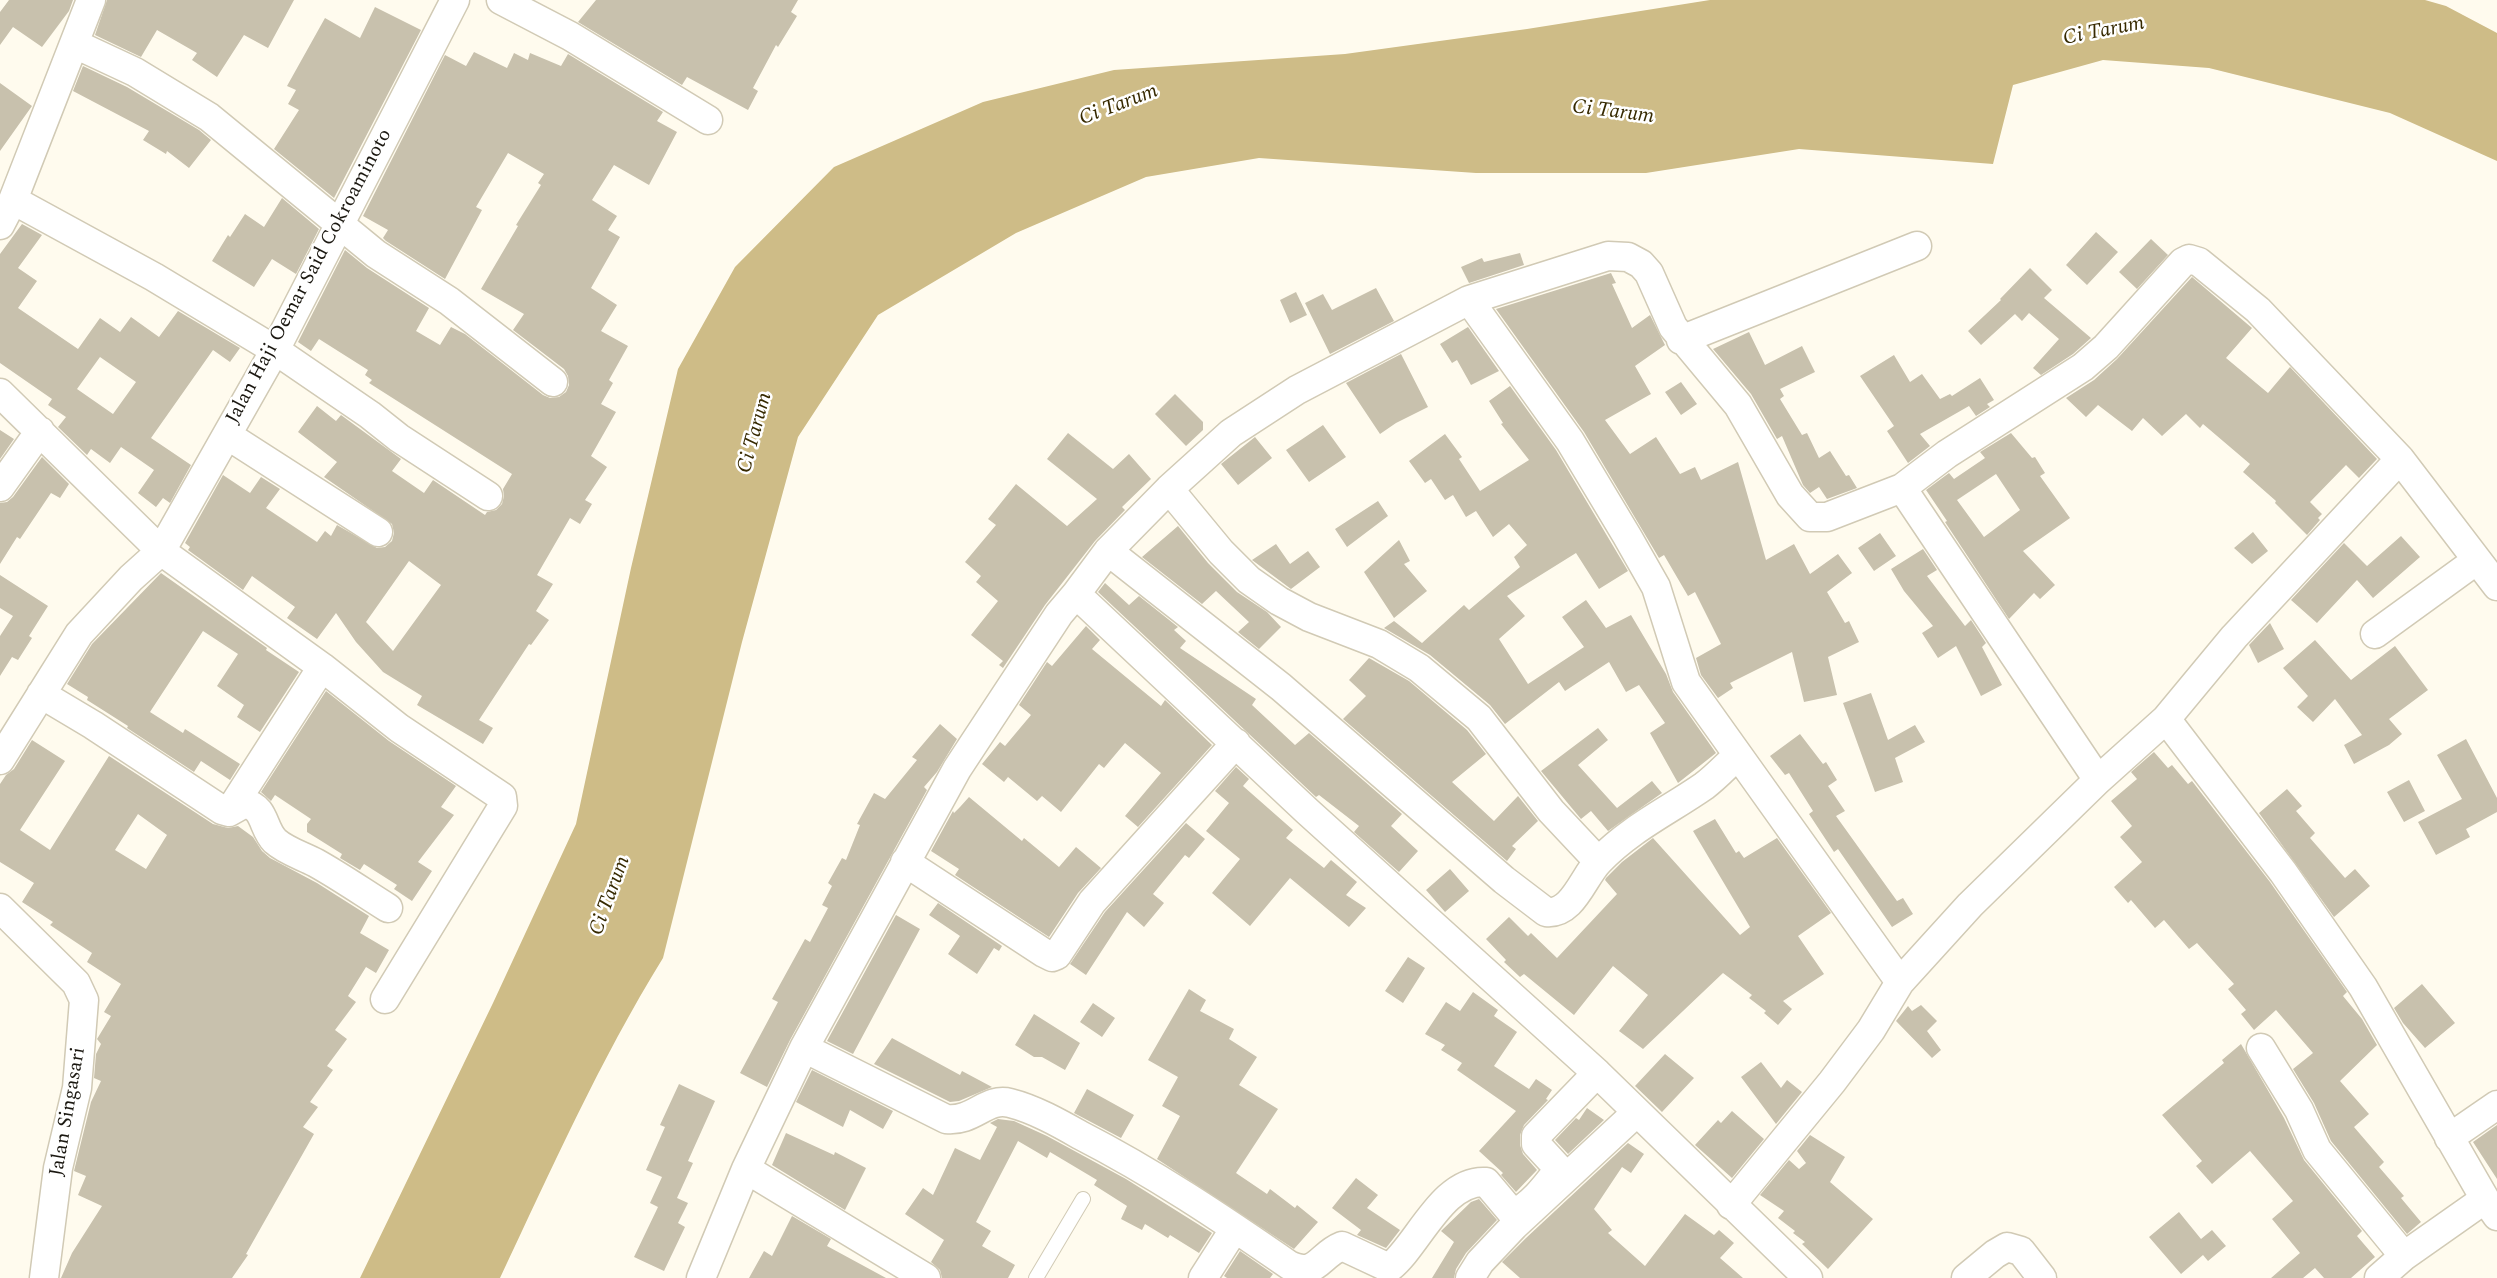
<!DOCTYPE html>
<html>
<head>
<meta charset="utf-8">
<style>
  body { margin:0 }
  canvas { display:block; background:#fffbee }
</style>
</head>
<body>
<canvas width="2497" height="1278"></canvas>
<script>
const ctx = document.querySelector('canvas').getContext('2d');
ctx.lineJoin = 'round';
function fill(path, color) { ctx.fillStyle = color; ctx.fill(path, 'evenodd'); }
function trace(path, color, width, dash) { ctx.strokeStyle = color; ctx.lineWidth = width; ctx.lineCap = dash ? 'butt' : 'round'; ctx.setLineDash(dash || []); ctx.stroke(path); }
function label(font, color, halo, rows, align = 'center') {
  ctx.font = font + ' Spectral,serif'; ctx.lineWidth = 5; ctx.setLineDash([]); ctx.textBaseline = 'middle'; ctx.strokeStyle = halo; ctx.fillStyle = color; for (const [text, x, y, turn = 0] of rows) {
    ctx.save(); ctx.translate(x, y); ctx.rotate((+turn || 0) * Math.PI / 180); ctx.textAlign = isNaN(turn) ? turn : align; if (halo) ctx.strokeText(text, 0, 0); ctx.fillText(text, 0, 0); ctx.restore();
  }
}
const water = new Path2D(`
  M1710,0H2425L2446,6L2497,33V161L2390,113L2209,68L2103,60L2013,85L1993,164L1799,149L1646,173H1476L1259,158L1146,177L1016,233L878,315L798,437L742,642L663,958C600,1060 551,1170 500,1278H360L493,1003L576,824L631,568L678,369L735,267L834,167L983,102L1114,70L1345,54L1527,29Z`);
const building = new Path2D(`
  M9,0H73L69,11L42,47L13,27L0,45V12Z
  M107,0H294L268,48L244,35L217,77L192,60L197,53L157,30L141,57L95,35Z
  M596,0H798L791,12L797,16L778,47L776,45L753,88L758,91L748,110L687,77L682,85L578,22Z
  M375,7L421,30L334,198L274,149L299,110L288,104L296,90L287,86L325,18L360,38Z
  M474,52L507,68L514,53L528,60L530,53L561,66L568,54L663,112L657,121L677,132L649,185L614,165L592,200L617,216L608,230L620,237L591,288L617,305L601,331L628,346L609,380L613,383L601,404L616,412L591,456L607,467L585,500L592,504L580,524L570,518L537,575L553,584L536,611L549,620L531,645L529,644L479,720L493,728L483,744L417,705L422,696L383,672L356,642L336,613L317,639L287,618L295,607L252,576L243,590L188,550L190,547L185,543L223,475L250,493L261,477L280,489L266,508L317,542L325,531L331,536L337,525L377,548L385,547L392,541L394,533L392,524L324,477L337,462L298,432L317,406L336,421L341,415L401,459L392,471L424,493L433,480L485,515L487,512L496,510L502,504L504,496L503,489L512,474L369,383L372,380L365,375L368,370L319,339L311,351L298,342L345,250L367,268L429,308L416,331L440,345L451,327L465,334L543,395L550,398L559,397L566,392L569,385L568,376L564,369L513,330L524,314L481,289L518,226L516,225L541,185L538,183L544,174L508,153L476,207L482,210L445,279L386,241L383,238L388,230L363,216L445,55L466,66ZM409,561L441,585L393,651L366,622Z
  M83,66L127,87L199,130L211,140L189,168L167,151L166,154L143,140L149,131L73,91Z
  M0,83L32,106L0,151Z
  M282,198L319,229L296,274L272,259L254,287L212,261L228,235L230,237L245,214L264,227Z
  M22,224L42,235L18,268L37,281L18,308L78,349L100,318L120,332L131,317L159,337L178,311L240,348L230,362L213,350L151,438L191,465L170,503L163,498L156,507L138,493L154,470L121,447L110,463L91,449L87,455L58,427L66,417L48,405L52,399L0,363V254ZM100,357L136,382L113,414L77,389Z
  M2096,232L2118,252L2087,285L2066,265Z
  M2151,239L2168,255L2137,289L2119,272Z
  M1520,253L1524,265L1469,283L1461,267L1482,258L1484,262Z
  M2030,268L2052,290L2044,298L2091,338L2073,354L2041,375L2033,368L2059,339L2029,313L2022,321L2015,314L1981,345L1968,331L2001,300L2000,299Z
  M1611,273L1616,283L1612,284L1632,328L1650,315L1665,345L1635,366L1651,394L1605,420L1630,454L1656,437L1680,474L1695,467L1701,480L1738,462L1766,560L1794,544L1810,574L1838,554L1852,573L1827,592L1845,623L1849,621L1859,642L1828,657L1837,695L1804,702L1792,652L1730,683L1733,688L1718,698L1701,675L1696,658L1721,644L1695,592L1688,596L1664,555L1659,558L1584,432L1496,309Z
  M2192,277L2252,328L2226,358L2268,393L2290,367L2377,459L2359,478L2346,465L2310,502L2322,514L2318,518L2320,520L2307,535L2275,503L2276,501L2243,472L2250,464L2203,424L2200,428L2186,414L2162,436L2143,418L2132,431L2098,405L2086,417L2066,398L2094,380L2117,359Z
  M1376,288L1394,321L1330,354L1305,303L1323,294L1332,310Z
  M1296,292L1307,315L1290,323L1280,300Z
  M1468,327L1499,371L1471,385L1457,360L1452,363L1440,344Z
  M1749,332L1765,365L1802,346L1815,372L1780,389L1784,396L1780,399L1802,435L1807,433L1819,458L1830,451L1846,476L1849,475L1857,488L1827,499L1819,487L1810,493L1803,485L1782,436L1777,439L1751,394L1713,349Z
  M1401,354L1428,407L1396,423L1380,434L1346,383Z
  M1894,355L1910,382L1922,374L1940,399L1950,394L1952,396L1980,378L1994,400L1987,404L1990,407L1976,416L1969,406L1920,434L1930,446L1908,463L1887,431L1894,426L1860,376Z
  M1681,382L1697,404L1681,415L1665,392Z
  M1510,386L1556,450L1628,571L1599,589L1576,553L1507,596L1525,616L1499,639L1528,684L1584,647L1562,617L1586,600L1606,628L1631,615L1666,674L1673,692L1716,753L1678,783L1650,733L1665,723L1639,685L1626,692L1609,662L1565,691L1559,682L1505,724L1490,705L1430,655L1384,628L1394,621L1422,643L1464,605L1469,610L1520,567L1514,557L1527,545L1509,524L1493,537L1476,511L1466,517L1453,495L1445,500L1431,479L1425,483L1409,461L1445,434L1462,457L1459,459L1480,491L1529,460L1501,424L1503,423L1489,401Z
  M1175,394L1203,422V430L1186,446L1155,414Z
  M1323,425L1346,457L1309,482L1286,450Z
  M0,430L14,439L0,459Z
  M1068,433L1113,469L1129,454L1151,479L1122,507L1125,510L1095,541L1045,605L1003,668L999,665L1003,661L971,635L998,601L976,582L981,576L965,562L996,525L988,519L1016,484L1067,526L1097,499L1047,459Z
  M2011,433L2032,458L2035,457L2045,473L2040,476L2070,518L2023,551L2055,585L2040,599L2034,593L2009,619L1945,522L1947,521L1926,490L1949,473L1954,479L1985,458L1980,452ZM1996,474L2020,510L1984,537L1957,500Z
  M1255,437L1272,458L1238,485L1221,464Z
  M42,457L69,484L60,498L51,493L20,539L17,537L0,564V503L7,502L13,497Z
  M1378,501L1388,516L1347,547L1335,529Z
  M1178,526L1208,563L1237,592L1267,612L1281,627L1259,649L1238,632L1249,622L1216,591L1202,604L1142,557Z
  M2253,532L2268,551L2252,564L2234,548Z
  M1880,533L1896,556L1874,571L1858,548Z
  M2401,536L2420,557L2373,598L2357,580L2317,623L2291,600L2344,543L2367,566Z
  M1399,540L1410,561L1404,564L1427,591L1394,618L1364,572Z
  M1276,544L1290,564L1308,551L1320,567L1291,589L1252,560Z
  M1923,549L1937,570L1927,576L1965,626L1971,620L1986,643L1982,647L2002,685L1981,696L1956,646L1938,658L1922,633L1933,626L1904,591L1891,569Z
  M161,573L267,648L266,650L299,672L260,732L237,717L244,705L217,686L238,654L203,631L150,712L183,733L185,729L240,764L230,780L201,761L194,772L127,728L128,726L87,700L88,697L67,684L92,644Z
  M0,575L48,606L29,636L32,638L18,660L12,657L0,676V636L13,616L0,608Z
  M1105,583L1129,605L1139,596L1178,627L1174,630L1186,641L1180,648L1256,699L1252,705L1295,745L1309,733L1402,814L1391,826L1418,851L1399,872L1354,832L1359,826L1319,795L1316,797L1098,592Z
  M2270,623L2284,649L2258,663L2249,645Z
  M1086,626L1100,640L1092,649L1161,706L1165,700L1212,745L1138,827L1125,816L1161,773L1125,743L1104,768L1099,764L1061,812L1042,796L1037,801L1008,777L1004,782L982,764L1000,742L1005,746L1031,715L1019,705L1047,662L1052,666Z
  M2315,640L2351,680L2395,646L2428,690L2389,719L2402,734L2389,745L2354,764L2344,745L2362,735L2335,699L2313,722L2297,707L2308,696L2283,668Z
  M1369,658L1409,681L1467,730L1486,754L1452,782L1494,821L1518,796L1538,821L1512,846L1516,849L1507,861L1343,719L1366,696L1349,680Z
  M326,691L389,741L456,786L441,807L454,815L418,862L432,871L412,901L394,889L397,885L364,864L360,870L340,858L342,854L307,832V824L311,819L275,795L271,801L261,792Z
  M1871,693L1888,740L1915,725L1925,742L1895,758L1903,782L1875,792L1843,703Z
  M940,724L957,739L937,772L924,787L927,790L790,1040L767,1087L740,1073L778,1002L772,999L805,939L810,942L828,908L822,905L832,886L828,883L842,858L846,860L860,825L857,824L874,793L885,799L917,760L912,757Z
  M1598,728L1608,740L1578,765L1617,808L1652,781L1662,793L1608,831L1591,811L1581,819L1541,771Z
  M1800,734L1823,764L1826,762L1837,780L1828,786L1845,811L1836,816L1897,901L1903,898L1913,914L1892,927L1838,849L1834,852L1809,814L1813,811L1789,773L1785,775L1770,756Z
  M2466,739L2497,798V812L2466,829L2470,837L2436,855L2418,822L2462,799L2437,755Z
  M32,740L65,761L20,830L50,850L109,756L213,824L228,828L238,826L253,837L262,851L270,858L317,883L369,916L360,933L389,950L376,973L366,967L348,996L356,1002L335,1030L347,1039L327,1066L333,1070L310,1102L318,1107L303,1127L314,1134L246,1254L248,1255L232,1278H61L72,1253L102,1206L78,1195L86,1176L74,1171L91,1102L101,1081L94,1078L96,1054L101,1044L97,1039L111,1016L104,1012L121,984L87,962L92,953L50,925L53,922L22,902L34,883L0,862V784L6,775L14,769ZM138,814L167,835L146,869L115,850Z
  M2154,752L2168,768L2172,765L2188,784L2192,781L2270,882L2347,992L2343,996L2362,1019L2377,1045L2340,1081L2369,1114L2354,1127L2384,1162L2379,1167L2404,1196L2401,1198L2421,1222L2407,1234L2331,1141L2314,1103L2293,1069L2313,1053L2276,1010L2254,1030L2241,1014L2246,1010L2228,989L2234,984L2197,943L2189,949L2164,920L2155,928L2131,900L2128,903L2114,887L2142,862L2120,837L2132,826L2111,801L2137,779L2131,772Z
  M1236,767L1249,779L1243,786L1293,830L1286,838L1324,868L1331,860L1357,882L1346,895L1366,908L1349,927L1290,878L1250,926L1212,893L1240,859L1206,831L1229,803L1215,791Z
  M2409,780L2425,811L2404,822L2387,792Z
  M2287,789L2302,806L2296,811L2315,833L2310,838L2345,878L2355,869L2370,886L2334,917L2259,813Z
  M969,797L1022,841L1024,838L1059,867L1076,847L1101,868L1078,893L1049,937L955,875L959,869L931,851L953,811L954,813L960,807Z
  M1715,819L1736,853L1739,851L1744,858L1777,838L1831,913L1798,936L1824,974L1783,1001L1792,1009L1778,1025L1764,1013L1766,1011L1749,998L1752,995L1723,973L1643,1049L1619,1031L1648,995L1613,966L1574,1015L1524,974L1520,977L1504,962L1506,960L1486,939L1509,917L1528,936L1531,933L1557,958L1617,894L1605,880L1606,878L1622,862L1653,838L1740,935L1750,927L1693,831Z
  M1186,823L1205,839L1189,858L1185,855L1153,894L1164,903L1144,927L1127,912L1086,975L1070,964L1105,912Z
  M1450,869L1469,891L1445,912L1426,890Z
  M938,903L1002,946L999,951L994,948L977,974L948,954L960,936L929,915Z
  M896,915L920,929L853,1054L827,1041Z
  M1408,957L1425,968L1403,1003L1385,991Z
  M2422,984L2455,1023L2425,1048L2403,1023L2394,1008Z
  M1189,989L1206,1000L1200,1011L1234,1029L1229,1039L1257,1057L1239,1085L1278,1109L1236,1173L1267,1194L1270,1189L1295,1208L1297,1205L1318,1222L1294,1249L1157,1159L1180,1116L1162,1106L1178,1077L1148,1060Z
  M1473,992L1498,1010L1494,1016L1517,1032L1494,1066L1529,1089L1536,1079L1552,1090L1546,1099L1548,1100L1524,1125L1520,1135V1145L1523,1154L1537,1170L1516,1192L1501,1175L1503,1173L1479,1151L1516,1111L1457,1070L1462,1063L1441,1050L1445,1045L1425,1034L1446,1002L1460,1011Z
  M1093,1003L1115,1018L1102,1037L1080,1022Z
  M1921,1005L1937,1021L1927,1031L1941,1050L1932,1058L1896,1021L1908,1006L1912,1011Z
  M1034,1014L1080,1043L1065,1070L1042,1057H1034L1015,1045Z
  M892,1038L960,1075L962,1071L992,1087L959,1101L950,1102L874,1064Z
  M2241,1044L2284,1118L2304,1160L2362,1231L2357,1236L2375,1257L2351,1278H2324L2315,1268L2303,1278H2271L2300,1253L2272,1219L2293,1201L2250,1151L2212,1184L2196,1166L2202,1161L2162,1115L2224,1063L2222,1060Z
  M1665,1054L1694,1078L1662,1112L1635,1086Z
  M1761,1062L1781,1088L1787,1080L1802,1092L1776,1124L1741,1077Z
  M812,1070L893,1111L883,1129L850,1110L843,1127L796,1102Z
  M679,1084L715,1101L688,1161L693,1163L677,1198L688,1203L678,1223L685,1227L664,1271L634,1257L658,1207L650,1203L662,1177L646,1170L665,1127L660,1125Z
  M1087,1089L1134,1115L1121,1138L1074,1113Z
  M1587,1108L1604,1120L1568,1154L1555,1140L1576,1118L1579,1120Z
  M1732,1111L1764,1139L1732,1178L1695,1145L1718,1120L1721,1123Z
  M998,1119L1014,1121L1047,1136L1126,1179L1212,1233L1199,1253L1170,1235L1168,1238L1145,1224L1142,1230L1121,1219L1127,1206L1094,1185L1097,1180L1050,1152L1047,1158L1018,1141L976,1222L991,1231L982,1246L1015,1265L1008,1278H942L940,1270L931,1262L944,1240L905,1214L923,1188L933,1195L955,1148L980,1160L997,1127L990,1123Z
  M2497,1125V1179L2473,1142Z
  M786,1133L834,1155L835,1152L866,1168L845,1210L772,1165Z
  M1810,1135L1845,1157L1830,1182L1873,1219L1828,1269L1802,1244L1805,1242L1793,1233L1795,1231L1778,1218L1784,1211L1760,1195L1789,1160L1799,1169L1806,1163L1797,1151Z
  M1628,1143L1644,1154L1631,1173L1622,1167L1594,1209L1612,1230L1608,1233L1645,1266L1685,1214L1714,1235L1719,1230L1734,1243L1720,1258L1743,1278H1520L1502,1262L1526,1238Z
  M1356,1178L1378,1195L1367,1208L1400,1230L1386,1248L1357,1235L1361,1230L1332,1208Z
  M1479,1199L1497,1220L1466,1253L1456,1269L1454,1278H1432L1454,1242L1441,1231L1471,1202Z
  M2179,1212L2201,1239L2212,1230L2226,1246L2208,1261L2203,1255L2181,1274L2149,1237Z
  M792,1216L831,1239L827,1246L886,1278H749L764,1251L772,1256Z
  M1240,1251L1273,1274L1270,1278H1227L1224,1276Z`);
const service = new Path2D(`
  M1036,1278L1083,1199`);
const minor = new Path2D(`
  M501,0L570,36L708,120
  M75,44L135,72L209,117L376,254L449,301L553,382
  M13,200L154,277L275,350L370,415L399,438L488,496
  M0,225L13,200L91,0
  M1469,300L1570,441L1627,536L1656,587L1686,682L1900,982
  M1681,340L1917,246
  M0,393L161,551L322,667L399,728L502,797L503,806L385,999
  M227,435L378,532
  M0,487L40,431
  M1902,488L2098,780
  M1169,489L1221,552L1249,580L1279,601L1309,617L1379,644L1419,668L1479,718L1551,811L1598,861
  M1108,551L1281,687L1504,880L1546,912C1573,915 1583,877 1599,861C1631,828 1668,811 1704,786C1716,777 1727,765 1738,755
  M1076,594L1108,551L1169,489L1231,433L1297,390L1469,300L1608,256L1628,257L1641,264L1649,273L1673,327L1738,405L1790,495L1810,517H1827L1902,488L1947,454L2083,367L2106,347L2183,262L2189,259L2199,262L2258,310L2400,459L2497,586
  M2375,634L2477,560
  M41,694L93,725L222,810L229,812L245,803C266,808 262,828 275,841C286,851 303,856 316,863C341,877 364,893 388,908
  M2166,719L2283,872L2363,987L2485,1199
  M0,760L79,634L131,578L161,551L275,350L455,0
  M229,812L322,667
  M905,862L1044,953L1052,957L1057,955L1092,902L1236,743
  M0,908L76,983L84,1000L77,1088L58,1168L44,1278
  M804,1048L946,1119C974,1122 986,1097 1010,1103C1034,1109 1059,1123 1080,1135C1154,1173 1221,1218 1289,1265C1317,1278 1319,1255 1342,1246L1389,1268C1418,1246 1442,1179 1486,1182L1513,1214C1533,1204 1546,1186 1559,1169L1536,1144V1136L1597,1073
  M2261,1048L2299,1110L2317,1150L2404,1256
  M2449,1138L2497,1105
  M746,1169L926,1278
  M1731,1205L1832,1082L1871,1030L1900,982L1970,905L2098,780L2166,719L2234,637L2400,459
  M701,1278L746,1169L804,1048L957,769L1059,614L1076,594L1307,811L1597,1073L1808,1278
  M1203,1278L1235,1228
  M1470,1278L1480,1262L1514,1226L1637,1112
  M1966,1278L1995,1254L2007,1247L2021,1251L2042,1278
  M2379,1278L2404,1256L2485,1199L2497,1216`);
const streetNames = [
  ["Jalan Haji Oemar Said Cokroaminoto",310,277,-62],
  ["Jalan Singasari",69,1112,-80]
];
const waterNames = [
  ["Ci Tarum",2104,32,-11],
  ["Ci Tarum",1119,106,-21],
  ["Ci Tarum",1613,113,7],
  ["Ci Tarum",756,433,-75],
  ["Ci Tarum",611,896,-70]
];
fill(water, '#cebc87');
fill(building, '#c8c1ad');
trace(service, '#d1cab5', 16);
trace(minor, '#d1cab5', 31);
trace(service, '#fff', 14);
trace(minor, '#fff', 28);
label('20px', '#1b1811', '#fff', streetNames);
label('italic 21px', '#362900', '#fff', waterNames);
</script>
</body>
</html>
